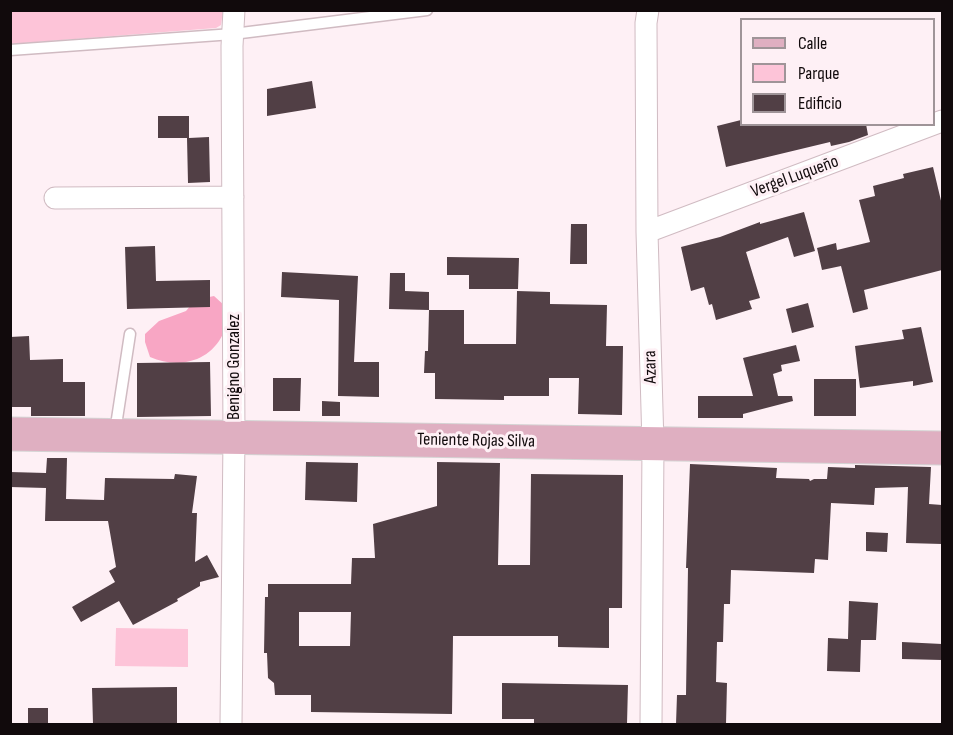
<!DOCTYPE html>
<html>
<head>
<meta charset="utf-8">
<style>
  body { margin:0 }
  #map { position:relative; width:953px; height:735px; overflow:hidden; background:#fef0f5; font-family:"Sofia Sans Condensed",sans-serif }
  canvas { display:block }
  .frame { position:absolute; inset:0; border:12px solid #110a0c; pointer-events:none }
  .legend { position:absolute; left:740px; top:18px; width:195px; height:108px; box-sizing:border-box; background:#fef0f5; border:2px solid #9f9498; margin:0; padding:8px 10px; list-style:none; font-size:18px; color:#110a0c }
  .legend li { display:flex; align-items:center; gap:12px; height:30px }
  .legend b { width:30px; border:2px solid #9f9498 }
</style>
</head>
<body>
<div id="map">
<canvas width="953" height="735"></canvas>
<div class="frame"></div>
<ul class="legend">
<li><b style="height:8px;background:#dfafc1"></b>Calle</li>
<li><b style="height:16px;background:#fdc4d8"></b>Parque</li>
<li><b style="height:16px;background:#513f45"></b>Edificio</li>
</ul>
</div>
<script>
const ctx = document.querySelector('canvas').getContext('2d');
ctx.lineJoin = 'round';
function fill(path, color) { ctx.fillStyle = color; ctx.fill(path, 'evenodd'); }
function trace(path, color, width, dash) { ctx.strokeStyle = color; ctx.lineWidth = width; ctx.lineCap = dash ? 'butt' : 'round'; ctx.setLineDash(dash || []); ctx.stroke(path); }
function label(font, color, halo, rows, align = 'center') {
  ctx.font = font + ' "Sofia Sans Condensed",sans-serif'; ctx.lineWidth = 6; ctx.setLineDash([]); ctx.textBaseline = 'middle'; ctx.strokeStyle = halo; ctx.fillStyle = color; for (const [text, x, y, turn = 0] of rows) {
    ctx.save(); ctx.translate(x, y); ctx.rotate((+turn || 0) * Math.PI / 180); ctx.textAlign = isNaN(turn) ? turn : align; if (halo) ctx.strokeText(text, 0, 0); ctx.fillText(text, 0, 0); ctx.restore();
  }
}
const green = new Path2D(`
  M11,10H223V11L221,25L216,28L11,44Z
  M116,628L188,629V667L115,666Z`);
const forest = new Path2D(`
  M214,296L225,306C225,314 226,327 223,334C209,363 177,369 150,357L145,342V334L159,321L186,311L195,300Z`);
const building = new Path2D(`
  M312,81L316,108L267,116V89Z
  M158,116H189V138L209,137L210,182L188,183L187,138H158Z
  M741,120V124H866L868,135L849,142L831,146L830,142L726,167L717,126Z
  M933,167L942,205V270L864,290L868,309L853,313L841,266L822,270L817,248L836,243L837,250L870,242L859,200L875,196L873,186L904,178L903,174Z
  M804,212L815,251L794,257L788,237L746,252L760,298L749,301L752,309L716,320L712,304L709,305L704,287L691,291L681,247L720,237L760,222V224Z
  M571,224H587V264H570Z
  M155,246L156,281L210,280V307L127,309L125,247Z
  M447,257L519,258L518,289H469V275H447Z
  M282,272L358,276L354,362H379V397L338,396L339,300L281,297Z
  M390,273H405V291L429,292V310L389,309Z
  M517,291L550,292V304L607,305L606,346H623L622,415L578,414L579,378H549V396H504V400L435,399V373H424L425,351H428L429,310H464V344H516Z
  M808,303L814,327L792,333L786,309Z
  M921,327L933,382L913,386V381L860,388L855,346L904,339L902,330Z
  M29,336L30,360L63,359V382H85V416H31V407H10V337Z
  M796,345L800,361L781,365L782,371L773,374L778,396H792L793,401L743,414V418H698V396H753L743,358Z
  M210,362L211,416L137,417V363Z
  M273,378H301L300,411H273Z
  M814,379H856V416H814Z
  M322,401L340,402V416H322Z
  M47,458H67L66,499L104,500L105,478L174,479L175,474L197,476L192,513H197L195,562L207,555L219,577L200,582V586L177,599L178,601L133,625L119,601L81,622L72,607L115,582L109,571L116,567L108,521H45L46,488L10,487V472L46,473Z
  M306,462L358,463L357,502L305,500Z
  M437,462L500,463L498,565H530L531,474L623,475L622,608H609V648L558,647V636H453L452,714L311,712V695H275L274,683L268,678L267,653H264L265,597H268V584H351L352,558H375L373,524L437,506ZM299,612H351L350,646H299Z
  M690,464L777,468L776,478L809,479L810,481L814,479H827L828,467L855,468V465L931,467L929,504L942,505V544L906,543L908,487L875,488L874,505L831,503L828,560L815,559L814,573L731,570L730,604H724L723,642H717L716,682L727,683L726,724H676L677,695H686L688,568H686Z
  M866,532L888,533L887,552L866,551Z
  M849,601L878,603L876,640H861L860,672L827,671L828,638L848,639Z
  M902,642L942,644V660L902,659Z
  M502,683L628,685L627,724H534V719H502Z
  M177,687V724H93L92,688Z
  M28,708H48V724H28Z`);
const service = new Path2D(`
  M10,50L233,34L427,10
  M115,432L130,334`);
const minor = new Path2D(`
  M648,10L646,23L647,232L653,445L651,724
  M55,198L233,197
  M647,232L942,121
  M231,724L234,437L232,46L234,10`);
const primary = new Path2D(`
  M10,434L942,448`);
const streetNames = [
  ["Vergel Luqueño",795,177,-20],
  ["Benigno Gonzalez",234,367,-90],
  ["Azara",651,367,-91],
  ["Teniente Rojas Silva",476,441,1]
];
fill(green, '#fdc4d8');
fill(forest, '#f8a6c4');
fill(building, '#513f45');
trace(service, '#d0bbc2', 13);
trace(minor, '#d0bbc2', 23);
trace(primary, '#d4d3d3', 35);
trace(service, '#fff', 10);
trace(minor, '#fff', 21);
trace(primary, '#dfafc1', 33);
label('18px', '#110a0c', '#fef0f5', streetNames);
</script>
</body>
</html>
